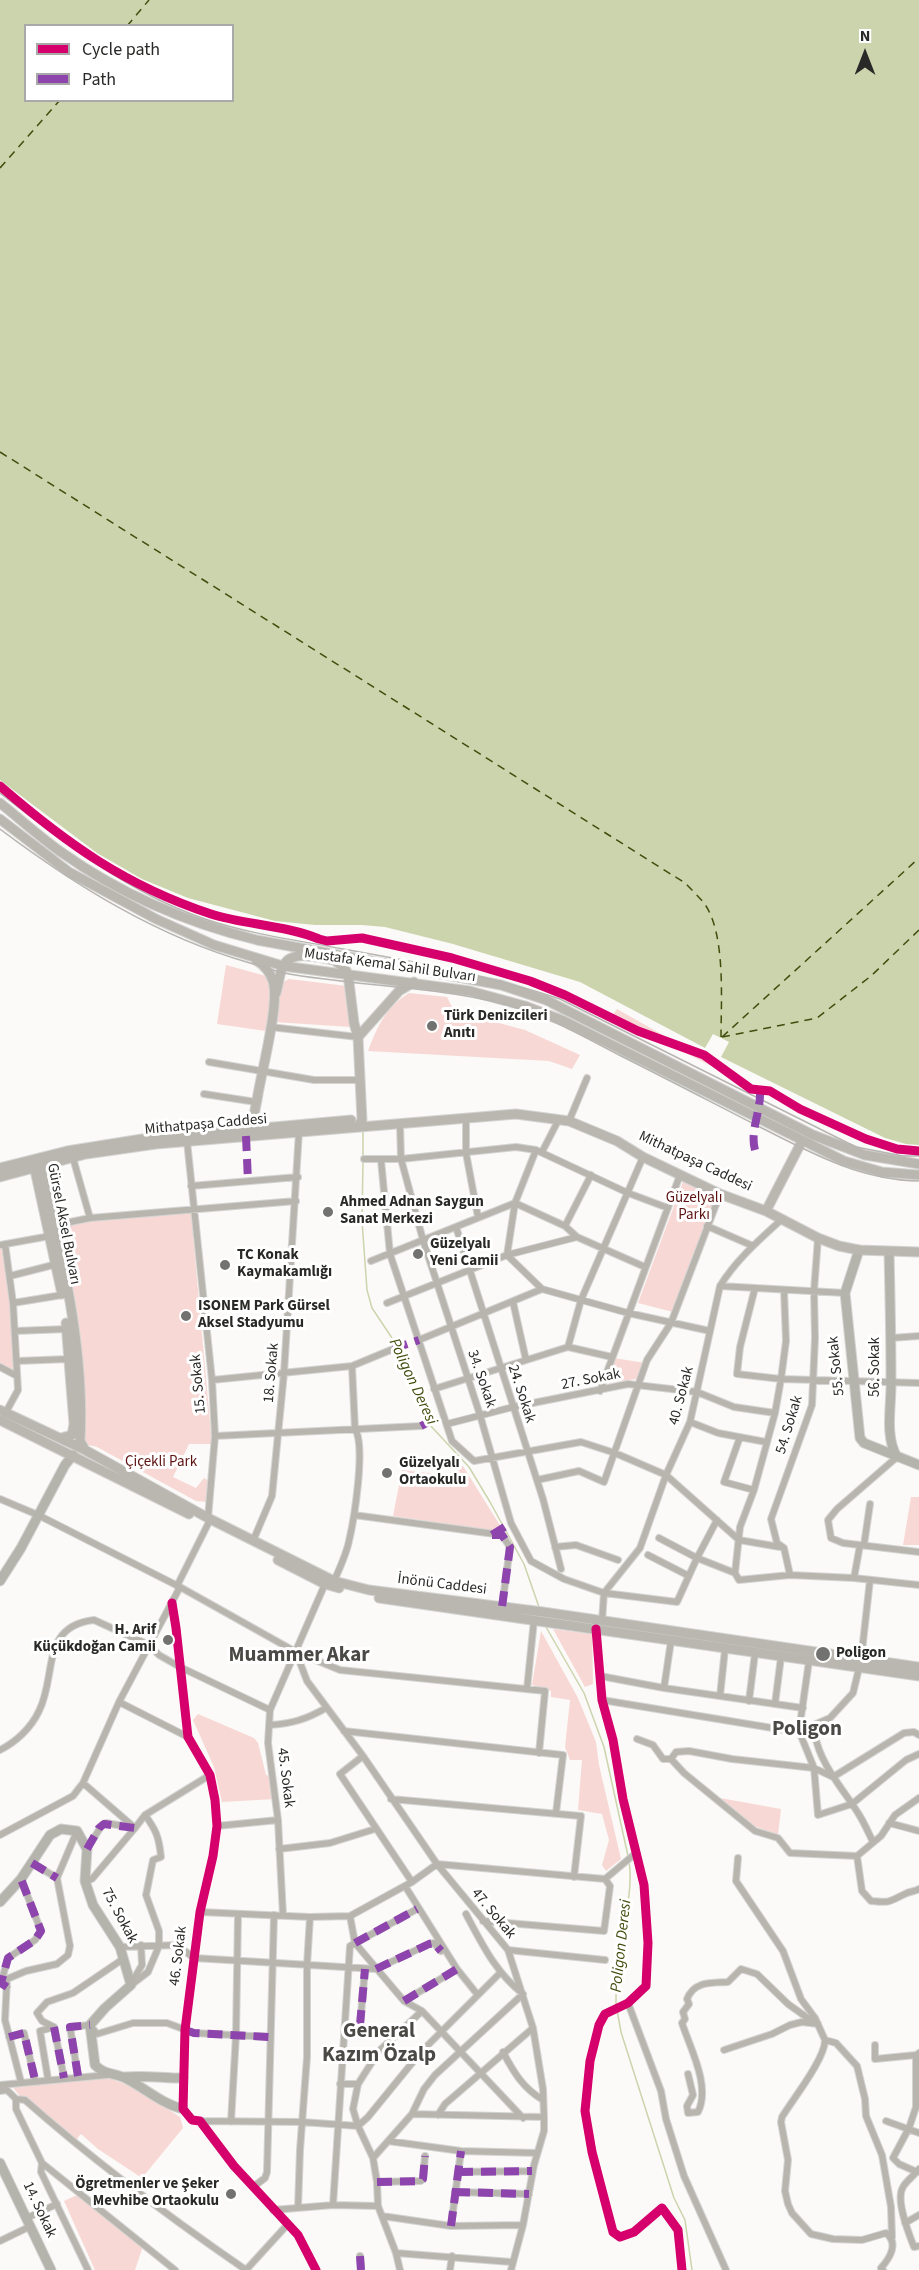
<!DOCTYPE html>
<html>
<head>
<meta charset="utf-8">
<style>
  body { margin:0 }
  #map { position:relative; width:919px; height:2270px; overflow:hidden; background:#fbfaf8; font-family:"Source Sans 3",sans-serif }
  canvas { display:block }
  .legend { position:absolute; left:24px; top:24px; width:210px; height:78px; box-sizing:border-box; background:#fff; border:2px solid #a9a9a9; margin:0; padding:8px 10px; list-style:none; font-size:18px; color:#292927 }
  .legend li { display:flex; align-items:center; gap:12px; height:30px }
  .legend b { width:30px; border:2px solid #a9a9a9 }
  .north { position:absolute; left:835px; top:24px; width:60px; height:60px; -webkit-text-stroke:4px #fff; paint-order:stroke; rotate:0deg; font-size:16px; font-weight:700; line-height:24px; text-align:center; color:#292927 }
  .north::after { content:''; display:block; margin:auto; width:21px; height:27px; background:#292927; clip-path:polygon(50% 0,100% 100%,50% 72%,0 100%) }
</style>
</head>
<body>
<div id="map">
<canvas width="919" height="2270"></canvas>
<ul class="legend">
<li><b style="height:8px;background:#d6006c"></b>Cycle path</li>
<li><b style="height:8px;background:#8e44ad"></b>Path</li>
</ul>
<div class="north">N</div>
</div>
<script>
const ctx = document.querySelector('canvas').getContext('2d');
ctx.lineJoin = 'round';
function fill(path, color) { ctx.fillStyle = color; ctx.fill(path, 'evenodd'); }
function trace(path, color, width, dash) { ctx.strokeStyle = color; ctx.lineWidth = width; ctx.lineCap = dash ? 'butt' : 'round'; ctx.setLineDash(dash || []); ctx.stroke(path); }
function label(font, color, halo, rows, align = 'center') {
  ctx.font = font + ' "Source Sans 3",sans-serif'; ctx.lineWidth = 6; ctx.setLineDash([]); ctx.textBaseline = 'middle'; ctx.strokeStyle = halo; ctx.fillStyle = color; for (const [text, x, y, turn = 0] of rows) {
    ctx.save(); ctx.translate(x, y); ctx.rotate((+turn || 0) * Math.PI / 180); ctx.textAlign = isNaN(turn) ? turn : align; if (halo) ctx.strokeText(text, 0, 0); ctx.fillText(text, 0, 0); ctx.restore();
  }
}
const green = new Path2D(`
  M226,965L266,976L271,989L266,1031L217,1024Z
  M289,979L347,986L351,1027L274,1022L283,982Z
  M409,993L447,997L454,1011L525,1030L580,1055L572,1069L549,1061L368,1051C377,1027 386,1007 409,993Z
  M617,1009L723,1069V1072L678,1049L610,1019Z
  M684,1179L718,1196L673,1312L638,1303Z
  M191,1213L212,1444H189L173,1477L196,1488L204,1478L209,1481L207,1502L196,1501L97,1447L80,1443L77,1354L60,1224Z
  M5,1244L17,1376L0,1367V1245Z
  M614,1358L645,1363L636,1379L607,1383Z
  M463,1466L501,1527L493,1531L393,1516L402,1470L446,1475Z
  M911,1497H919V1545H903Z
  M553,1629L592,1634L593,1684L585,1687Z
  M541,1631L578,1698L596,1742L599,1765L621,1859L606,1871L602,1865L609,1840L602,1814L578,1810L582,1760H570L565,1747L570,1700L551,1697V1691L532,1685Z
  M198,1714L254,1738L258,1743L266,1775L271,1776L275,1799L222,1802L214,1767L193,1720Z
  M720,1798L781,1809L778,1835L754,1826Z
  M110,2078L141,2091L180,2117L183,2128L142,2178L98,2149L81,2134L76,2140L18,2094L12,2086Z
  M77,2195L143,2246L135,2270H95L94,2268L64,2201Z`);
const water = new Path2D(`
  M0,0H919V1145L906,1144L885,1138L721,1057L729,1042L713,1034L705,1048L580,982L453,944L385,927L362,925H315L275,921L188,898L142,879L97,853L0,780ZM26,26H232V100H26Z`);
const stream = new Path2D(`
  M363,1132V1156
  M363,1161L362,1221L367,1290L372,1308L398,1347L429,1424L469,1467L490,1502L524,1564L539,1607
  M546,1627L584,1693L604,1747L628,1856
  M616,2005C616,1991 616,1977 617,1963C621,1930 634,1894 629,1861
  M617,2010L621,2032L674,2198L685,2220L692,2270`);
const ferry = new Path2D(`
  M127,26L149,0
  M0,168L60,100
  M0,452L685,883C691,889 698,896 704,903C726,933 721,1001 721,1037
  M722,1037L919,858
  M722,1037L817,1018L871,976L919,930`);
const street = new Path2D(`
  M270,1027L358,1037
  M209,1062L314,1080H359
  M204,1094L256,1102
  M466,1117V1153L478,1217
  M569,1121L587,1078
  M400,1124L401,1159L423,1240L480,1415L511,1523L531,1561L564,1579L604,1593L677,1602L697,1558L717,1520
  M187,1141L212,1380L215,1436L208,1518
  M536,1150L515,1203L507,1255L542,1289
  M542,1152L559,1119
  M73,1158L90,1218
  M364,1159H401L516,1147L536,1150L628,1193L668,1208
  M381,1160L390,1254L452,1441L474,1461L581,1442L615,1453L666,1475L739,1540
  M191,1186L298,1177
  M55,1225L90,1218L296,1201
  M565,1226L591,1175
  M707,1226L753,1246
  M456,1227L543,1499L561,1569
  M5,1244L13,1303L18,1390L6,1412
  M0,1245L50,1236
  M371,1261L515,1203L565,1226L577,1237L645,1267
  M10,1276L57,1264
  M720,1286L845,1293
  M755,1288L740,1347L737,1374L781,1379L919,1383
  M542,1289L628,1313L710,1331
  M784,1290L786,1341L781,1379L775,1413L754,1490L740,1527L735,1573L739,1580L790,1575L854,1578L919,1585
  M513,1302L526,1360
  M13,1303L62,1295
  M387,1303L507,1255L577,1237
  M15,1331L67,1329
  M891,1338L919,1336
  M419,1340L542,1289
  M568,1347L581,1300L643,1157
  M17,1361L69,1359
  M0,1367L17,1376
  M212,1380L352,1366L393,1349
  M434,1389L568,1347L612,1357
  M600,1391L680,1175
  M690,1422L718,1433L766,1442
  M447,1424L513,1407L628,1384L697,1392L734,1407L775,1413
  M215,1436L421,1426
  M740,1437L724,1482L754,1490
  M897,1457L837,1509L828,1520L831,1538L843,1543L919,1552
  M537,1480L579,1471L604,1482L647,1360L671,1323L720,1194
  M0,1499L38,1515L180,1587L296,1652L340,1670L545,1691L539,1753
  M354,1515L502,1535L510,1547L502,1607
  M659,1538L697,1558L735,1573
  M739,1540L780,1547
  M253,1541L272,1496L284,1373L299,1131
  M864,1545L870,1504
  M555,1547L576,1545L618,1560
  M648,1555L689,1576
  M790,1575L784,1548L777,1543L771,1519L812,1405L815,1338L814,1291L818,1238
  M854,1578L860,1545
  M334,1581C340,1568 346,1555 349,1541C354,1520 366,1446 355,1429L352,1366
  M177,1586L208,1524
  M172,1603L176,1628L188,1737L210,1775L215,1800L217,1826L213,1856L200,1912L185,2030L183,2109L192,2120L200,2121L234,2166L298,2235L316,2270
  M602,1621L604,1593L640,1548L666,1475L690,1422L720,1286C736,1260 759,1240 781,1220
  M596,1629L602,1700L613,1740L623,1799L644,1885L648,1943L646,1986L628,2003L605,2014L599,2025L590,2061L585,2111L592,2152L613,2232L620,2237L634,2232L662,2208L678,2230L682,2270
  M296,1652L307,1681L363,1756L437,1864L508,1950L533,2028L543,2089L544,2117V2131L534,2165L523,2225L511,2270
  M809,1661L799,1731L814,1768L818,1815L852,1804L906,1760L919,1754
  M600,1676L664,1688L803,1708
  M664,1688L671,1641
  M527,1689L534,1620
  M720,1696L725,1649
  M602,1700L815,1735C820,1764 843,1789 858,1813C864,1822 868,1832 873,1842
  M749,1701L755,1653
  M119,1702L188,1737
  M775,1704L781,1657
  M270,1725C291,1724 307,1719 326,1708
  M344,1731L563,1755L556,1813
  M800,1731L830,1718L853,1693L861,1660L870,1580
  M637,1739L653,1745L663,1759H671
  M0,1750C16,1742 31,1728 39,1711C57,1676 40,1626 94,1620L149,1645L159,1655L180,1667L270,1710
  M363,1756L340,1774L412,1882
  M671,1759L684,1773L755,1831L778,1838L790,1853L857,1856
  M671,1759L676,1752L689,1751L732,1759L814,1768L833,1777
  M833,1777L904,1733L914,1732L919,1735
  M83,1783L135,1828L92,1879L85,1881
  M391,1799L581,1816L574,1877
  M889,1823L919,1831
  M217,1826L278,1820
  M0,1835L73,1796L83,1783L119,1702L180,1587
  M87,1849L102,1825L106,1823L135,1828L145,1815L210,1775
  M279,1849L330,1843L375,1829
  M857,1856L862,1891L871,1901C891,1903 888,1902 905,1894C910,1891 914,1892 919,1889
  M857,1856L881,1836L895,1815L919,1798
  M738,1858L736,1881L783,1951L801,1999L815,2018L825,2040L836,2043L857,2066L865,2099L866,2116L882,2155L891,2207L892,2237
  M32,1863L57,1878
  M405,1886L457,1969L477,1994
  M200,1912L310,1917L350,1916L412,1882L437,1864L605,1879L636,1853
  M283,1915L278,1820L268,1743L270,1710L325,1584
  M350,1916L355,1943L404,2001L422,2011L523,2118
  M483,1921L604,1931L610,1886L605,1879
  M120,1947L177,1945L194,1958L376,1969L429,1944L434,1943L441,1951
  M508,1950L605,1960
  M132,1982L142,1965L141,1945
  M131,1985L148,1972L159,1946V1931L146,1895L153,1860L161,1857C159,1837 156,1830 145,1815
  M7,1987L1,1983L8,1958L35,1940L41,1931L21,1879
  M404,2001L457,1969
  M628,2003L661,2091L666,2119L684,2176L726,2270
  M360,2025L365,1969
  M54,2027L64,2078
  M9,2037L24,2033L35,2080
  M825,2040C825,2059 793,2099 782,2117L781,2122L788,2160L785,2191L788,2204L792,2213L811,2234L833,2239L862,2240L886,2233C899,2243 890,2258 881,2268L883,2270
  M875,2045V2059L916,2055
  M724,2050L772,2034L790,2025L802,2022L818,2024
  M503,2052C514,2073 523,2088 543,2100
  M688,2074L693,2095L687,2106L688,2113L698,2112C711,2086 690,2048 682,2023L685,2019L683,2012L689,2004L687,1999C694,1981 711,1983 728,1982L741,1969L757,1974L788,2004L809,2019L815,2018
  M78,2076L70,2027L90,2025L97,2034L133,2023H167L194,2033L270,2037
  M48,2079L40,2031L54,2027L42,2021L37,2013L47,2002L73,1993L123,1959
  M21,2082L5,2020L7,1979L26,1971L57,1964L68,1955L70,1946L57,1878L77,1831
  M340,2084H358
  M0,2085L107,2075
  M0,2091L7,2090L16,2099V2109L42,2163L41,2172L88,2270
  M16,2099L25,2100C95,2162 169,2217 246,2270
  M412,2114L544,2117
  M438,2115L445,2104L533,2028
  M200,2121L302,2122L358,2126L368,2117L421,2052L501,1972
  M886,2121L919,2133
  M231,2122L236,2035L238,1914
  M388,2141L461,2151L537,2153
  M373,2158L412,2114L424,2089L435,2075L523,1994C496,1973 482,1944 466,1914
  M42,2163L175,2270
  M919,2169C914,2176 907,2180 903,2187C895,2200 909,2234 914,2247L919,2246
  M458,2172L532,2171
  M917,2172L899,2164L893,2158L909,2128L916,2107V2055L919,2053
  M377,2182L421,2181L423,2179L425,2156
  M253,2187L265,2178L267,2172L274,1915
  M455,2192L529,2194
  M333,2205L350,1946L417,1909
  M298,2208L300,2150L307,2057V1965L310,1917
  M273,2210L333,2205L378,2206
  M382,2216L451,2226L523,2225
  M27,2218L57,2204
  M905,2223L919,2215
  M451,2226L461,2151
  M0,2241L31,2226
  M396,2253L511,2262
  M360,2256L361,2270
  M246,2270L288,2224
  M400,2270L396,2253L378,2206L377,2182L373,2158L358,2126L353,2109L358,2084L379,2051L422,2011
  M450,2270L452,2256`);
const secondary = new Path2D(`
  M859,1250L845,1293L860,1438L864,1443L919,1465
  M889,1252C890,1294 891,1337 891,1379C892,1404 884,1435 897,1457
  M0,1581L21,1548L65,1465L73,1455
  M0,1902L21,1879L50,1835L61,1829L77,1831L87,1849L85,1881L93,1905L120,1947L131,1985L105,2008L90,2025L95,2065C104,2075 115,2073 125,2078C145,2088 162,2104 183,2109
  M124,2077C144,2075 163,2078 183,2078
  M0,2163L51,2270`);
const primary = new Path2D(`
  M0,803C20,819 40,837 61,852C120,894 188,923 257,940L501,985L546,1000L813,1135L865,1155L919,1164
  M0,819L69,872L156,919L214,945L283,966L470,991L525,1006L564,1021L844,1161L882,1172L919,1175
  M327,956L344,967L348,974L354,1023L358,1037L362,1120L358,1126
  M256,960C264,965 270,972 273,981C280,1004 261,1073 257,1100C255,1110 251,1123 258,1131
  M276,993C279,984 279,972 284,965C292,949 320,958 333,960
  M358,1037L399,991L414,982
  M36,1161L40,1166C62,1254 85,1350 80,1441L85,1450
  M0,1168L67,1151L142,1139L351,1120
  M35,1170L62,1294
  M0,1177L86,1154L156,1144L516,1114L569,1121L617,1141L643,1157L720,1194L766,1211L818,1238L839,1246L859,1250L919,1252
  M766,1211L802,1141
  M0,1410L85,1450L208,1518L334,1581L369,1590L543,1612L919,1667
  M0,1420L189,1514
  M61,1438L72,1435L74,1424L66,1323
  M278,1560L325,1584L339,1588
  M379,1598L919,1676`);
const tram = new Path2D(`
  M0,793C63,842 128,893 205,919C249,934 296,940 343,949C416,962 489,975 560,999L856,1147L903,1156H919
  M0,829C76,886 158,937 250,963C261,966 273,971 284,973C364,988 449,985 526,1011C559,1022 590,1040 621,1056C667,1079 713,1103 760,1127C811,1153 860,1180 919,1181`);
const quiet = new Path2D(`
  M246,1136L248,1181
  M755,1150C749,1129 764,1106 759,1085
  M393,1349L419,1340
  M421,1426L433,1420
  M492,1535H502L510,1547L502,1607
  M492,1535L511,1523
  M87,1849L99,1828L104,1824L135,1828
  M32,1863L57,1878
  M355,1943L417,1909
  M376,1969L429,1944L434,1943L441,1951
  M7,1987L1,1983L8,1958L35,1940L41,1931L21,1879
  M404,2001L457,1969
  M360,2025L365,1969
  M54,2027L64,2078
  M185,2030L194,2033L270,2037
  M9,2037L24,2033L35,2080
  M78,2076L70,2027L90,2025
  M458,2172L532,2171
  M377,2182L421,2181L423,2179L425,2156
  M455,2192L529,2194
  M451,2226L461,2151
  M360,2256L361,2270`);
const cycleway = new Path2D(`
  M0,786C67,844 126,886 211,914C246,925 285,925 319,939L327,941L362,938L452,958L530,981L565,995L638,1031L704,1055L751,1089L770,1091L800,1109L866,1139L897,1149L919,1151
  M172,1603L176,1628L188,1737L210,1775L215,1800L217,1826L213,1856L200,1912L185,2030L183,2109L192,2120L200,2121L234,2166L298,2235L316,2270
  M596,1629L602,1700L613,1740L623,1799L644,1885L648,1943L646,1986L628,2003L605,2014L599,2025L590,2061L585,2111L592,2152L613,2232L620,2237L634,2232L662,2208L678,2230L682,2270`);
const markers = [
  [432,1026,6,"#727270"],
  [328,1212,6,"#727270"],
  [418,1254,6,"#727270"],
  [225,1265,6,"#727270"],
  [186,1316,6,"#727270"],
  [387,1473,6,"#727270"],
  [168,1640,6,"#727270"],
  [823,1654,8,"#727270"],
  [231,2194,6,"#727270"]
];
const streetNames = [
  ["Mustafa Kemal Sahil Bulvarı",390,966,8],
  ["Mithatpaşa Caddesi",206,1125,-5],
  ["Mithatpaşa Caddesi",695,1162,25],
  ["Gürsel Aksel Bulvarı",63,1224,79],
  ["55. Sokak",837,1366,-96],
  ["56. Sokak",876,1367,-90],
  ["18. Sokak",272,1373,-85],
  ["34. Sokak",481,1379,71],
  ["27. Sokak",591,1380,-11],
  ["15. Sokak",199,1384,-95],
  ["24. Sokak",521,1394,72],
  ["40. Sokak",682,1396,-75],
  ["54. Sokak",790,1425,-73],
  ["İnönü Caddesi",442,1585,7],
  ["45. Sokak",285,1778,83],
  ["47. Sokak",493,1914,50],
  ["75. Sokak",119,1916,62],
  ["46. Sokak",179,1956,-83],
  ["14. Sokak",39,2210,65]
];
const poiNames = [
  ["Türk Denizcileri",444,1017],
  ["Anıtı",444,1034],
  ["Ahmed Adnan Saygun",340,1203],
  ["Sanat Merkezi",340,1220],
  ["Güzelyalı",430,1245],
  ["Yeni Camii",430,1262],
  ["TC Konak",237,1256],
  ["Kaymakamlığı",237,1273],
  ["ISONEM Park Gürsel",198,1307],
  ["Aksel Stadyumu",198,1324],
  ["Güzelyalı",399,1464],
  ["Ortaokulu",399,1481],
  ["H. Arif",156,1631,"right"],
  ["Küçükdoğan Camii",156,1648,"right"],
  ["Poligon",836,1654],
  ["Ögretmenler ve Şeker",219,2185,"right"],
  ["Mevhibe Ortaokulu",219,2202,"right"]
];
const parkNames = [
  ["Güzelyalı",694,1199],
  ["Parkı",694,1216],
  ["Çiçekli Park",161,1463]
];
const waterNames = [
  ["Poligon Deresi",412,1382,65],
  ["Poligon Deresi",622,1946,-84]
];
const districtNames = [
  ["Muammer Akar",299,1656],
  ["Poligon",807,1730],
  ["General",379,2032],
  ["Kazım Özalp",379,2056]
];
fill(green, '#f8d8d4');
fill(water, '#cbd4ac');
trace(stream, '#cbd4ac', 1.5);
trace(ferry, '#424d0d', 1.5, [8, 6]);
trace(street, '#d4d4d3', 8);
trace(secondary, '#d4d4d3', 11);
trace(primary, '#d4d4d3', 11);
trace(street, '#b7b5ad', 6);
trace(secondary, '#b5b4ac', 9);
trace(primary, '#bab7b0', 9);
trace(tram, '#b7b5b1', 1.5);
trace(quiet, '#8e44ad', 8, [15, 8]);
trace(cycleway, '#d6006c', 9);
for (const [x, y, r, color] of markers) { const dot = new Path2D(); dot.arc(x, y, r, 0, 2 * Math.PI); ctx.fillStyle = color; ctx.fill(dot); trace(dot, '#fff', 2); }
label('15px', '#292927', '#fff', streetNames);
label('bold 15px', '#292927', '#fff', poiNames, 'left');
label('15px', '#5c1210', '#fff', parkNames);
label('italic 16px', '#424d0d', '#fff', waterNames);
label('bold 21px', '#4b4946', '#fff', districtNames);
</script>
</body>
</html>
